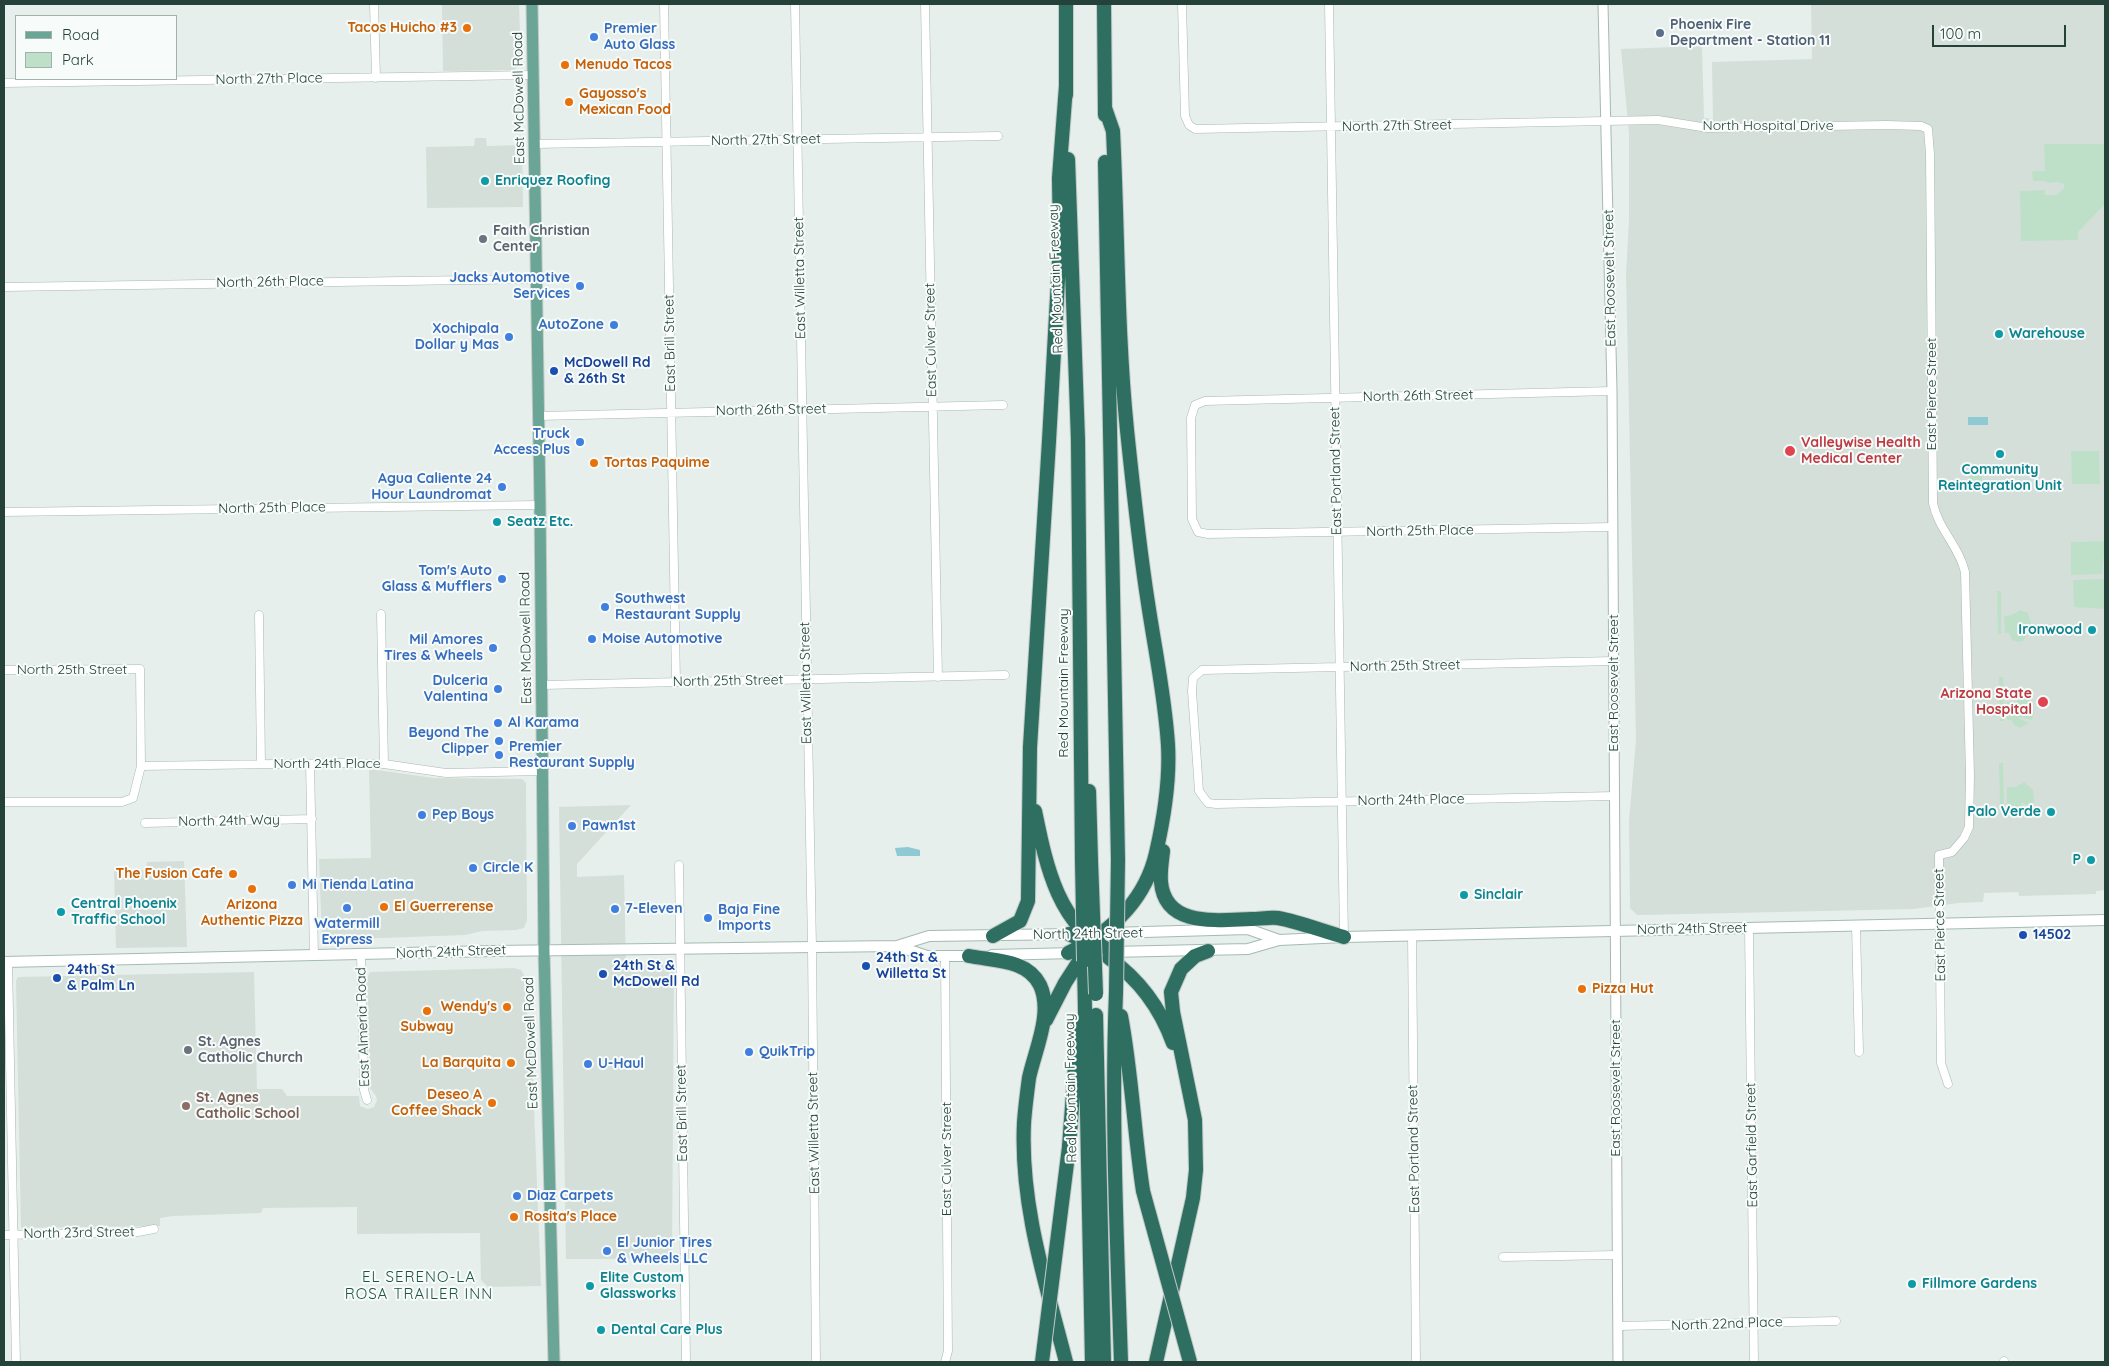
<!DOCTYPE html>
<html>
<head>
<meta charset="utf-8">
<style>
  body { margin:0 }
  #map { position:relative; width:2109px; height:1366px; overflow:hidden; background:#e6efeb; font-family:Quicksand,sans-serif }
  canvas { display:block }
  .frame { position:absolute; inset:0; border:5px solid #24423a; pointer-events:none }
  .legend { position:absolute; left:15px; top:15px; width:162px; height:65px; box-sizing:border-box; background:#f7fbf9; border:1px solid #a3b1ad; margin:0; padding:6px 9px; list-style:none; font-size:15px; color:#24423a }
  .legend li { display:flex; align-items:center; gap:10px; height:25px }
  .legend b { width:25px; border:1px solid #a3b1ad }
  .scale { position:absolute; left:1932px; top:25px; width:134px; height:22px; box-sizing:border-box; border:2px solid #24423a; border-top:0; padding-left:6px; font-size:15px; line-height:18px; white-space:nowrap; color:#24423a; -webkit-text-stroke:4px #f7fbf9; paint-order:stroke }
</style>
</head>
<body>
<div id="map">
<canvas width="2109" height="1366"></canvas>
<div class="frame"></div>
<ul class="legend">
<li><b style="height:6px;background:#6aa596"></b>Road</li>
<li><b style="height:14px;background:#bfe0c8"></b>Park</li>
</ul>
<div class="scale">100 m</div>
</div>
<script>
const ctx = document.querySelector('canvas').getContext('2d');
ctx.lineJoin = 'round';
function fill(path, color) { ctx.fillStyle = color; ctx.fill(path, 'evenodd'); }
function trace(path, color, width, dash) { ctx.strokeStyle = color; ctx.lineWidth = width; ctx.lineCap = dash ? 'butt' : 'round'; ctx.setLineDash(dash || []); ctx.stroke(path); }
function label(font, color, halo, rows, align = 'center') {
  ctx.font = font + ' Quicksand,sans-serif'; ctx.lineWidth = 4; ctx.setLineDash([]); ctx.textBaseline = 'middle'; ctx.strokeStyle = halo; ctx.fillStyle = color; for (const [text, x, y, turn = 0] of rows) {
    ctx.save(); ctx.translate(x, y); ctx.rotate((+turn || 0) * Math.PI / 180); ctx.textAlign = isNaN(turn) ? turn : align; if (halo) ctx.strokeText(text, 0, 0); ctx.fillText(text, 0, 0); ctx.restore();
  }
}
const built = new Path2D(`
  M442,4H519L521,65L514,70L443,71Z
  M1811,4H2105V890L2096,891V894L2019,896L2018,892L1984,893L1983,902L1959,903L1913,909L1641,915H1637L1630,908L1629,821L1636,740L1626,274L1629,220V133L1621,49L1702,46L1704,118L1713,119L1712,62L1812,59Z
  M475,138H486L487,146L522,145L523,207L427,208L426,147L474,146Z
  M369,769L434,778L522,779L526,783V796L527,920L524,928L516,930L482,931L465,935L326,940L322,938L319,859L371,858Z
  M631,805L577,864V877L624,875L626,966L674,965L672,1259H566L559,807Z
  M184,861L187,947L116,948L114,871L146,870L147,862Z
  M514,968L521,970L524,975L527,1013L531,1031L541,1286L488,1287L481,1280L480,1233L357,1234V1207L263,1208L261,1213L173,1216L160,1218V1226L21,1228L16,981L18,977L254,972L257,1089H282L287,1096H359L360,1106L368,1109L374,1107L377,1100L376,1096L370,1088L367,978L370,972Z`);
const green = new Path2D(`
  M2044,144H2105V204L2078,232V240L2021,241L2020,191L2045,190V195H2057L2064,188V184L2057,182L2049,183L2045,181H2033L2032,171H2045Z
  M2071,451H2099L2100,484H2072Z
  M1969,466H1982V483H1969Z
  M2105,541L2102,574L2071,575V542Z
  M2102,579L2105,581V609L2074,607L2073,580Z
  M1997,591H2001V634H1998Z
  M2020,610L2028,613L2031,624L2029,633L2018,631L2027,635L2023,641L2018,642L2012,640L2009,633H2005L2004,616L2012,615Z
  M1999,677H2003L2004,721H2000Z
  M2023,697L2031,701L2034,712L2032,720L2020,717V719L2029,723L2020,728L2014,725L2012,720H2007V702H2015Z
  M1999,763H2003L2004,807H2000Z
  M2024,782L2033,790L2034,800L2031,807L2021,802V805L2030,809L2025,813H2018L2012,805H2007V787H2016Z`);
const water = new Path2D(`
  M1968,417H1988V425H1968Z
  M908,847L920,850V856H897L895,848Z`);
const minor = new Path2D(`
  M374,4L376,78
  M664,4L676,682
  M795,4L812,948L816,1362
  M925,4L938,677
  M1182,4L1185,116L1189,125L1195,129L1658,120L1708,128L1887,125L1921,126L1928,129L1930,154L1933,503C1938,529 1959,546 1965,572L1970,776L1969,827L1964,838L1952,852L1939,855L1941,1063L1948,1084
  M1329,4L1344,937
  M4,83L534,75
  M535,144L998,136
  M4,287L537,279
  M1612,391L1205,401L1195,405L1191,418L1192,519L1198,532L1208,534L1613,527
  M539,416L1003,405
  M4,512L540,505
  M381,614L384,764
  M259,615L261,764
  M1614,661L1202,670L1193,678L1192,691L1199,791L1208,803L1216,804L1615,796
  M4,670L140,669L141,766L133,798L122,802H4
  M542,685L1005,675
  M310,764L314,956
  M141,766L342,763L384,764L446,773L543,771
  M145,823L312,819
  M679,865L686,1362
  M1856,926L1859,1052
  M1749,928L1754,1362
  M1412,935L1416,1362
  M361,954L364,1090L367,1100
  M945,956L948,1351L945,1362
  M8,962L16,1362
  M4,1235L138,1232L154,1229
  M1503,1257L1616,1255
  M1618,1326L1836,1321
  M2004,1361V1362`);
const tertiary = new Path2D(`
  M1603,4L1612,391L1618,1362`);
const secondary = new Path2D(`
  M1110,933L1248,929L1279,940
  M897,946L927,956H975
  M1110,952L1248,949L1279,940L1344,937L2105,920
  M992,955L1075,953
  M4,962L493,951L897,946L929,936L1076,934`);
const primary = new Path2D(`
  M532,4L540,505L544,951L554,1362`);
const motorway = new Path2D(`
  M1066,4V95
  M1104,4L1105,115
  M1068,159L1078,440L1082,861
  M1105,162L1118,860
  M1089,791L1091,861
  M1035,811C1046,865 1058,927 1113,952
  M1163,851C1162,861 1160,872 1161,882C1165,928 1218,920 1251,919C1260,919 1269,917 1278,918C1300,922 1322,931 1344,937
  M1069,934L1089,944
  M993,936L1020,921L1028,901L1030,747L1049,441L1060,244L1059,178L1066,86
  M1068,953C1111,932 1145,901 1156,853C1164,818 1170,780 1168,745C1165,697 1155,650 1148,603C1139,546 1133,488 1127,430C1117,331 1118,231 1113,131L1105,108
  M969,956C994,961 1027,959 1040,985C1053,1013 1035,1050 1029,1078C1027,1093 1025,1108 1024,1123C1020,1205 1046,1284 1066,1362
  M1109,958C1140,980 1160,1007 1173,1043
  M1084,961L1092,1362
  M1116,992C1111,1116 1117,1239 1121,1362
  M1096,1015L1104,1362
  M1121,1016C1132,1074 1134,1133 1143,1191
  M1046,1020L1065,983L1085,952
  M1069,1147L1078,1026
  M1156,1362L1193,1198L1196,1170L1195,1120L1173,1012L1171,992L1181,969L1195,956L1208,951`);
const motorwayBridge = new Path2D(`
  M1082,861L1084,961
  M1091,861L1096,994
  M1116,992L1118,860
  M1143,1191L1190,1362
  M1042,1362L1069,1147`);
const markers = [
  [467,28,5,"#e8710a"],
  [1660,33,5,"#5c6f8a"],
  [594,37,5,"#3f7fe0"],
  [565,65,5,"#e8710a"],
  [569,102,5,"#e8710a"],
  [485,181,5,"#0f9aa8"],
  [483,239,5,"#6b7280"],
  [580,286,5,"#3f7fe0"],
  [614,325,5,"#3f7fe0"],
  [1999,334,5,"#0f9aa8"],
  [509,337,5,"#3f7fe0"],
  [554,371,5,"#1a4fb4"],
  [580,442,5,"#3f7fe0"],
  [1790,451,6,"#e0444e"],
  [2000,454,5,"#0f9aa8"],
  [594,463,5,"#e8710a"],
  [502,487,5,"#3f7fe0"],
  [497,522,5,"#0f9aa8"],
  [502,579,5,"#3f7fe0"],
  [605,607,5,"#3f7fe0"],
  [2092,630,5,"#0f9aa8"],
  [592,639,5,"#3f7fe0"],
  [493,648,5,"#3f7fe0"],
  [498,689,5,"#3f7fe0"],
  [2043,702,6,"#e0444e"],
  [498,723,5,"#3f7fe0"],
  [499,741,5,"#3f7fe0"],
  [499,755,5,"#3f7fe0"],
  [2051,812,5,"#0f9aa8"],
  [422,815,5,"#3f7fe0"],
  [572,826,5,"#3f7fe0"],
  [2091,860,5,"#0f9aa8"],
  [473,868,5,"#3f7fe0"],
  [233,874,5,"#e8710a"],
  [292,885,5,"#3f7fe0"],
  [252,889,5,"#e8710a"],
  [1464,895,5,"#0f9aa8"],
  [384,907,5,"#e8710a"],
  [347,908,5,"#3f7fe0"],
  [615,909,5,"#3f7fe0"],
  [61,912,5,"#0f9aa8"],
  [708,918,5,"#3f7fe0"],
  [2023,935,5,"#1a4fb4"],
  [866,966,5,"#1a4fb4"],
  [603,974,5,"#1a4fb4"],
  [57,978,5,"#1a4fb4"],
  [1582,989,5,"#e8710a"],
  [507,1007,5,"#e8710a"],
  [427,1011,5,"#e8710a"],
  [188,1050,5,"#6b7280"],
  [749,1052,5,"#3f7fe0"],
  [511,1063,5,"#e8710a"],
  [588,1064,5,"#3f7fe0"],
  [492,1103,5,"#e8710a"],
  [186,1106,5,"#8d6e63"],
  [517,1196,5,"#3f7fe0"],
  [514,1217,5,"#e8710a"],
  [607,1251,5,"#3f7fe0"],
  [1912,1284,5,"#0f9aa8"],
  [590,1286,5,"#0f9aa8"],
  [601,1330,5,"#0f9aa8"]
];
const serviceNames = [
  ["Phoenix Fire",1670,25],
  ["Department - Station 11",1670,41]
];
const foodNames = [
  ["Tacos Huicho #3",457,28,"right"],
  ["Menudo Tacos",575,65],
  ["Gayosso's",579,94],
  ["Mexican Food",579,110],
  ["Tortas Paquime",604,463],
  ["The Fusion Cafe",223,874,"right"],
  ["Arizona",252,905,"center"],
  ["Authentic Pizza",252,921,"center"],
  ["El Guerrerense",394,907],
  ["Pizza Hut",1592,989],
  ["Wendy's",497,1007,"right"],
  ["Subway",427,1027,"center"],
  ["La Barquita",501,1063,"right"],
  ["Deseo A",482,1095,"right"],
  ["Coffee Shack",482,1111,"right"],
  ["Rosita's Place",524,1217]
];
const shopNames = [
  ["Premier",604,29],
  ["Auto Glass",604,45],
  ["Jacks Automotive",570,278,"right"],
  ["Services",570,294,"right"],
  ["AutoZone",604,325,"right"],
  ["Xochipala",499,329,"right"],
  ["Dollar y Mas",499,345,"right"],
  ["Truck",570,434,"right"],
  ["Access Plus",570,450,"right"],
  ["Agua Caliente 24",492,479,"right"],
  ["Hour Laundromat",492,495,"right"],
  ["Tom's Auto",492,571,"right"],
  ["Glass & Mufflers",492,587,"right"],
  ["Southwest",615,599],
  ["Restaurant Supply",615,615],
  ["Moise Automotive",602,639],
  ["Mil Amores",483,640,"right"],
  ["Tires & Wheels",483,656,"right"],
  ["Dulceria",488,681,"right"],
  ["Valentina",488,697,"right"],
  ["Al Karama",508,723],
  ["Beyond The",489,733,"right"],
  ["Clipper",489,749,"right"],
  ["Premier",509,747],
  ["Restaurant Supply",509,763],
  ["Pep Boys",432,815],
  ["Pawn1st",582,826],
  ["Circle K",483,868],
  ["Mi Tienda Latina",302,885],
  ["7-Eleven",625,909],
  ["Baja Fine",718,910],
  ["Imports",718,926],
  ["Watermill",347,924,"center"],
  ["Express",347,940,"center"],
  ["QuikTrip",759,1052],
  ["U-Haul",598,1064],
  ["Diaz Carpets",527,1196],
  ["El Junior Tires",617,1243],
  ["& Wheels LLC",617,1259]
];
const streetNames = [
  ["North 27th Place",269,79,-1],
  ["East McDowell Road",519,98,-91],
  ["North 27th Street",1397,126,-1],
  ["North Hospital Drive",1768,126],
  ["North 27th Street",766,140,-1],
  ["East Willetta Street",800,278,-91],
  ["East Roosevelt Street",1610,278,-91],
  ["Red Mountain Freeway",1056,279,-92],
  ["North 26th Place",270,282,-1],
  ["East Culver Street",931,340,-91],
  ["East Brill Street",670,343,-91],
  ["East Pierce Street",1932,394,-90],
  ["North 26th Street",1418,396,-1],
  ["North 26th Street",771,410,-1],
  ["East Portland Street",1336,471,-91],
  ["North 25th Place",272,508,-1],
  ["North 25th Place",1420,531,-1],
  ["East McDowell Road",526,638,-91],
  ["North 25th Street",1405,666,-1],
  ["North 25th Street",72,670],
  ["North 25th Street",728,681,-1],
  ["East Willetta Street",806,683,-91],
  ["Red Mountain Freeway",1064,683,-90],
  ["East Roosevelt Street",1614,683,-90],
  ["North 24th Place",327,764],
  ["North 24th Place",1411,800,-1],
  ["North 24th Way",229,821,-1],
  ["East Pierce Street",1940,925,-91],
  ["North 24th Street",1692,929,-1],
  ["North 24th Street",1088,934,-1],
  ["North 24th Street",451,952,-2],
  ["East Almeria Road",363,1027,-92],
  ["East McDowell Road",531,1043,-92],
  ["Red Mountain Freeway",1071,1088,-91],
  ["East Roosevelt Street",1616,1088,-90],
  ["East Brill Street",682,1113,-91],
  ["East Willetta Street",814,1133,-91],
  ["East Garfield Street",1752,1145,-91],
  ["East Portland Street",1414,1149,-91],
  ["East Culver Street",947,1159,-90],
  ["North 23rd Street",79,1233,-1],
  ["North 22nd Place",1727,1324,-2]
];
const cultureNames = [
  ["Enriquez Roofing",495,181],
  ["Warehouse",2009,334],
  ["Community",2000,470,"center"],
  ["Reintegration Unit",2000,486,"center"],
  ["Seatz Etc.",507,522],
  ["Ironwood",2082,630,"right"],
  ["Palo Verde",2041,812,"right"],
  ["P",2081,860,"right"],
  ["Sinclair",1474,895],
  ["Central Phoenix",71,904],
  ["Traffic School",71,920],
  ["Elite Custom",600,1278],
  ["Glassworks",600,1294],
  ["Fillmore Gardens",1922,1284],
  ["Dental Care Plus",611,1330]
];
const worshipNames = [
  ["Faith Christian",493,231],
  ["Center",493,247],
  ["St. Agnes",198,1042],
  ["Catholic Church",198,1058]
];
const transitNames = [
  ["McDowell Rd",564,363],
  ["& 26th St",564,379],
  ["14502",2033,935],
  ["24th St &",876,958],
  ["Willetta St",876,974],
  ["24th St &",613,966],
  ["McDowell Rd",613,982],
  ["24th St",67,970],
  ["& Palm Ln",67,986]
];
const healthNames = [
  ["Valleywise Health",1801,443],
  ["Medical Center",1801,459],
  ["Arizona State",2032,694,"right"],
  ["Hospital",2032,710,"right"]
];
const educationNames = [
  ["St. Agnes",196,1098],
  ["Catholic School",196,1114]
];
const neighbourhoodNames = [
  ["EL SERENO-LA",419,1277],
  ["ROSA TRAILER INN",419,1294]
];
fill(built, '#d4dfda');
fill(green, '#bfe0c8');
fill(water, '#8ec9d4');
trace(minor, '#a8b8b2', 9);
trace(tertiary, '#a8b8b2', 11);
trace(secondary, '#a4bbb3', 12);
trace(primary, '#c2cac8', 13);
trace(motorway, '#c2cac8', 16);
trace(minor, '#fff', 8);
trace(tertiary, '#fff', 9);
trace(secondary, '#fff', 10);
trace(primary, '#6aa596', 11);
trace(motorway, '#2f6f62', 14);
trace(motorwayBridge, '#c2cac8', 16, []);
trace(motorwayBridge, '#2f6f62', 14);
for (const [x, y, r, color] of markers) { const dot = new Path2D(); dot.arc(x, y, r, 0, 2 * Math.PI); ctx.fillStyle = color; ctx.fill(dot); trace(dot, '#f7fbf9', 2); }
label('bold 14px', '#4e5e75', '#f7fbf9', serviceNames, 'left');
label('bold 14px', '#c56008', '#f7fbf9', foodNames, 'left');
label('bold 14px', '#366cbe', '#f7fbf9', shopNames, 'left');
label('14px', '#24423a', '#f7fbf9', streetNames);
label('bold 14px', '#0d838f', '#f7fbf9', cultureNames, 'left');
label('bold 14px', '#5b616d', '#f7fbf9', worshipNames, 'left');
label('bold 14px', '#164399', '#f7fbf9', transitNames, 'left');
label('bold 14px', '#be3a42', '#f7fbf9', healthNames, 'left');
label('bold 14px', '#785e54', '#f7fbf9', educationNames, 'left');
ctx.letterSpacing = '1px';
label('15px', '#1f5548', '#f7fbf9', neighbourhoodNames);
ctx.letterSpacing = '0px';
</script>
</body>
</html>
